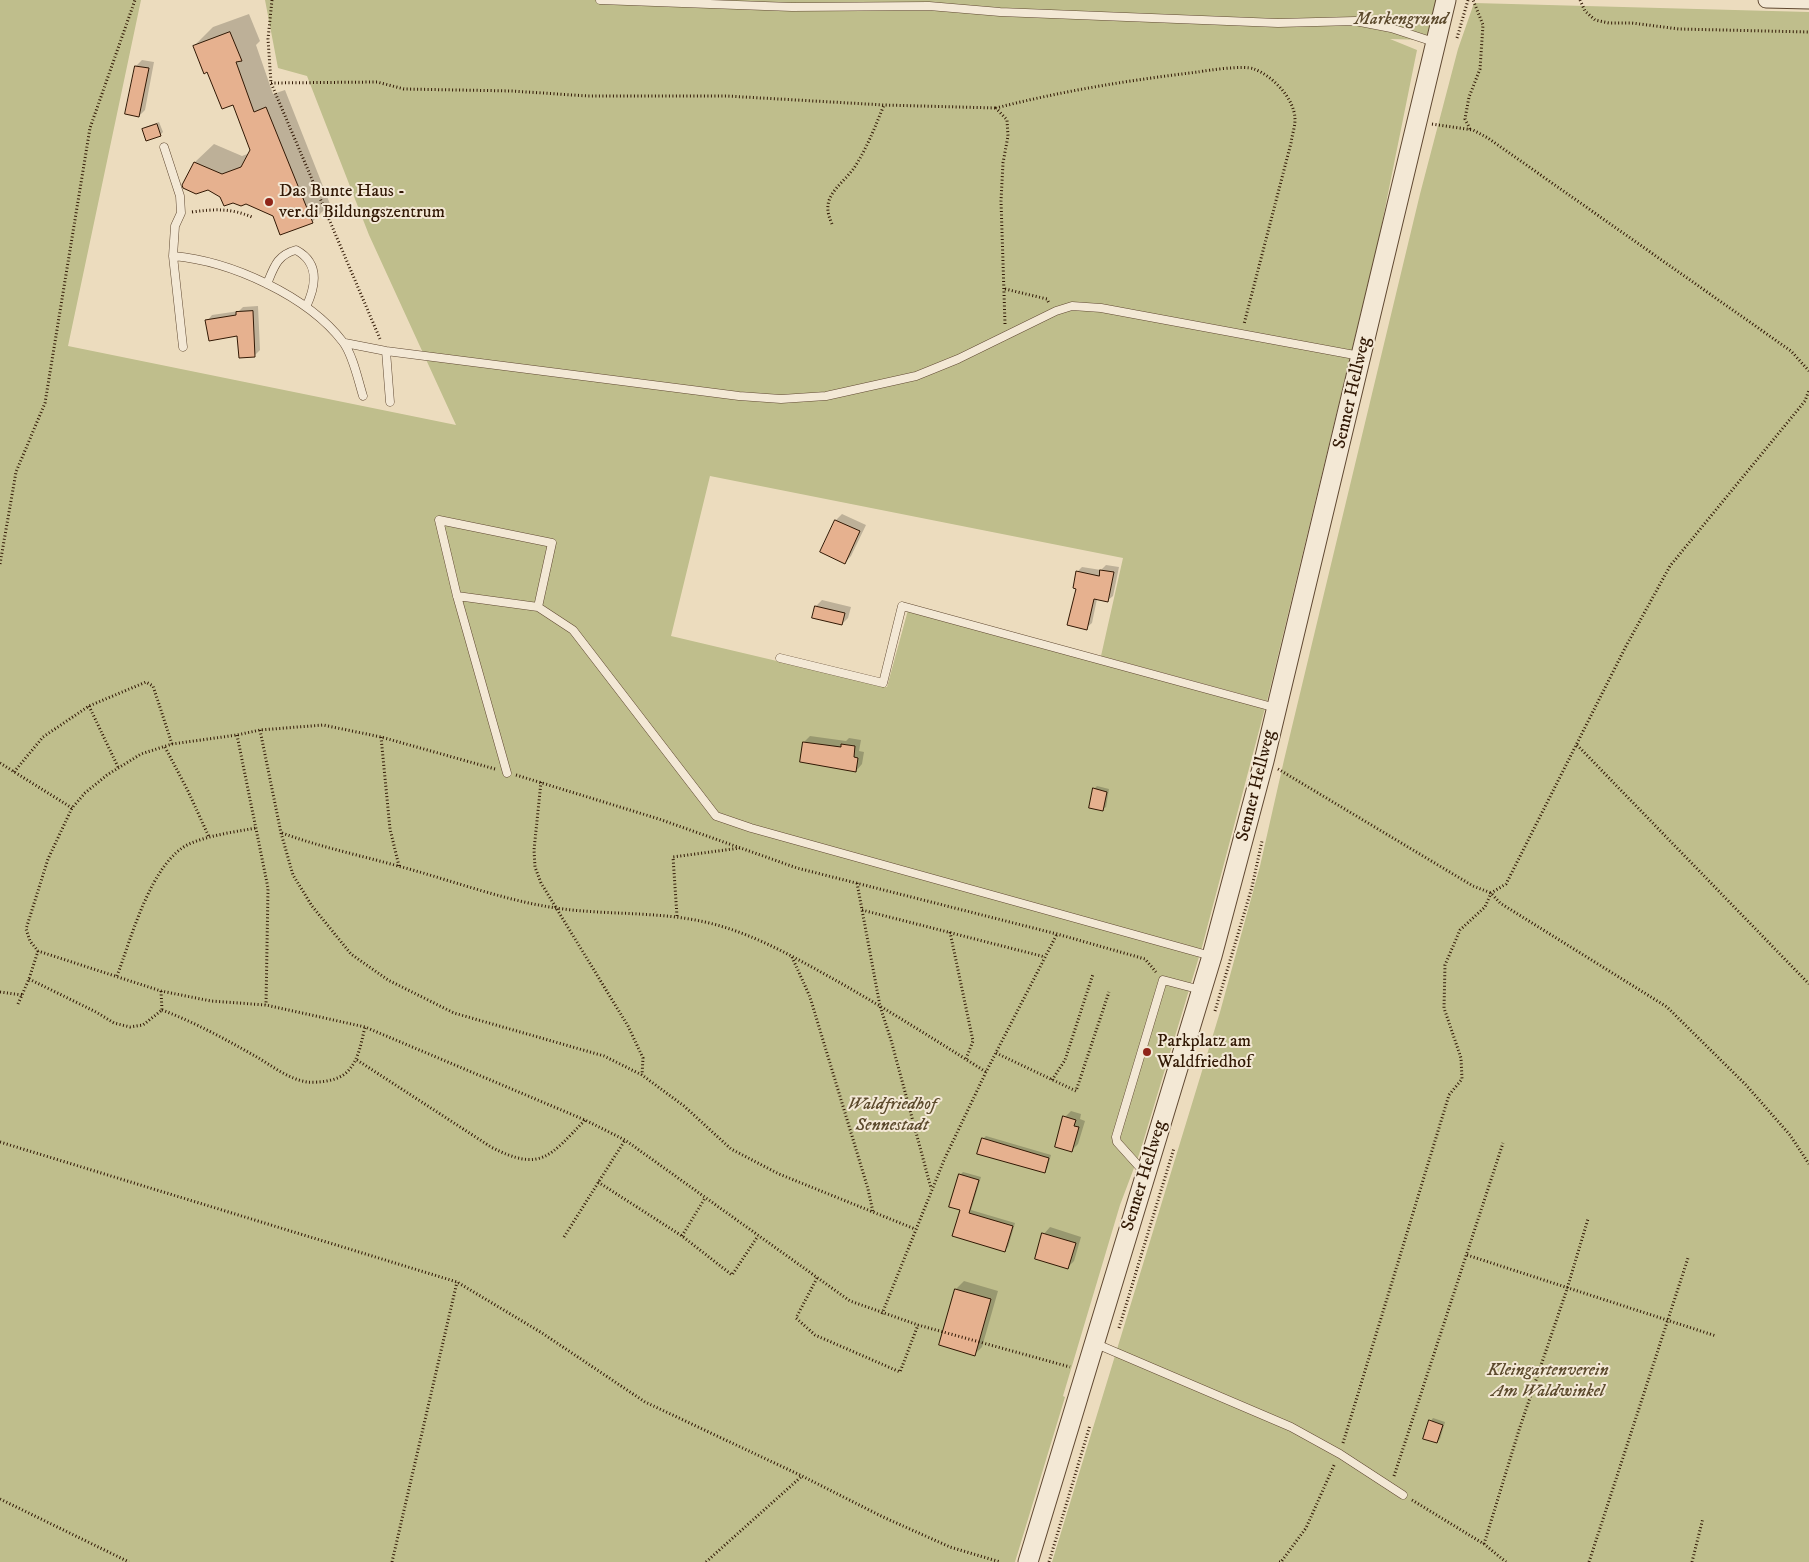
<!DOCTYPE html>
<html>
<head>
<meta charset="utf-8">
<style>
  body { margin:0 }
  canvas { display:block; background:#ecdcbe }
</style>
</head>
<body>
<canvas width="1809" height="1562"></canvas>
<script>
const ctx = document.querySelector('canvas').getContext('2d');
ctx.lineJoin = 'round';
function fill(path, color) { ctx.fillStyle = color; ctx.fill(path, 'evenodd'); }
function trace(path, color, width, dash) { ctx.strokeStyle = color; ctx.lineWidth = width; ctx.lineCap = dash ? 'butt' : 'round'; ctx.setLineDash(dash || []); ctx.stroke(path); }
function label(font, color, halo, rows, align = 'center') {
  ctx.font = font + ' "IM FELL DW Pica",serif'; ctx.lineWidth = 4; ctx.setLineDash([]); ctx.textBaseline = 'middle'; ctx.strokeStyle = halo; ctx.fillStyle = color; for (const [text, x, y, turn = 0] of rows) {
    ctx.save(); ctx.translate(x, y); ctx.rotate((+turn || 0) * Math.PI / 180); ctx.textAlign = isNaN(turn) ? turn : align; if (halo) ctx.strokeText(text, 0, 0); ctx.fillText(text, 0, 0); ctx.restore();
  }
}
const green = new Path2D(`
  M0,0H141L68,346L456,425L369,235L307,76L278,68L265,0H1436L1426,40L1390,39L1417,50L1380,233L1267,701L1101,656L1123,558L710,476L671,636L887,687L908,610L1265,708L1202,947L1140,1152L1120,1205L1063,1396L1065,1397L1015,1562H0Z
  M1474,3L1809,12V1562H1052L1220,1012L1260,866L1284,760L1420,194L1458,49Z`);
const shadow = new Path2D(`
  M249,14L260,41L256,45L273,94L285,90L330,204L312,222L274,215L246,203L221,196L208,189L184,185L195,162L214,144L242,156L250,153L252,150L234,104L208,71L194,46L213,27Z
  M142,60L154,62L145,110L139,116L136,66Z
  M159,122L163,132L160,135L144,129L146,127Z
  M258,306L260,350L255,355L238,334L207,321L212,315L239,311L243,307Z
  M842,514L866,525L851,556L845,563L822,552L836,520Z
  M1106,565L1119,567L1113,596L1107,601L1097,599L1092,623L1086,628L1077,588V572L1082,567L1101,570Z
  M822,600L851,607L848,618L842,624L816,606Z
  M810,736L846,741L849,738L861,740L859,751L864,752L862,764L856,771L804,742Z
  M1097,786L1109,789L1106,807L1103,809L1094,789Z
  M1071,1111L1081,1114L1080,1119L1085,1121L1078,1144L1072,1150L1065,1117Z
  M986,1136L1051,1155L1047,1169L1044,1172L983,1139Z
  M963,1172L981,1177L971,1210L1015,1223L1008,1247L1005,1250L961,1209L960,1175Z
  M1050,1227L1081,1237L1074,1261L1068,1267L1044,1234Z
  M964,1281L998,1291L982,1347L974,1355L956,1289Z
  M1433,1418L1445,1422L1440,1439L1437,1442L1431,1421Z`);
const building = new Path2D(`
  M230,32L242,61L236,62L254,112L266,107L313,223L280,235L273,216L246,204L241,206L233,203L224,206L220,197L208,190L196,194L183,188L182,185L194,162L222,174L241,167L250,150L233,105L222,109L207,72L204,74L193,46Z
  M135,66L149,68L139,117L125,114Z
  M157,124L161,136L146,141L142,129Z
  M253,311L255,357L239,358L237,336L209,341L205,320L236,315V312Z
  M835,520L860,531L845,564L820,552Z
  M1100,570L1114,572L1108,602L1094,599L1087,630L1067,625L1076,589L1073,588L1076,571L1099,576Z
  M815,606L845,613L842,625L812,618Z
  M803,742L841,747V744L855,746L854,757L858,758L856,772L800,762Z
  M1093,788L1107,792L1103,811L1089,808Z
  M1063,1116L1076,1120L1074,1126L1079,1127L1072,1152L1055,1147Z
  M982,1138L1049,1158L1045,1173L977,1154Z
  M959,1174L979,1180L969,1213L1013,1226L1005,1252L952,1236L960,1210L949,1207Z
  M1042,1233L1076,1243L1068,1269L1035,1259Z
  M955,1289L991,1299L975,1356L939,1345Z
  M1429,1420L1443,1425L1437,1443L1423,1439Z`);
const path = new Path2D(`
  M272,0L268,39L271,83L380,339
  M1580,0L1585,11L1595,20L1609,23H1632L1679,29L1809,32
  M1457,38L1468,0
  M271,83L377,82L404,89L512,91L588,96H727L884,105L996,108
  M1432,124L1473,130L1488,138L1791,351L1809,371
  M1470,129L1465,119L1469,97L1480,69L1483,25L1473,0
  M192,212C215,209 230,208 252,217
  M832,224C828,215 826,207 830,198C835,187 847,178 854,168C867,148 875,127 884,105
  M1005,289L1047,299L1049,303
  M1005,324L1001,201L1003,163L1008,136L1007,120L996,108C1062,91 1130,80 1198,72C1209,70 1245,65 1254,69C1273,76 1295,99 1295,120C1295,127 1292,135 1291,143L1244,324
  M0,564L16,472L45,403L90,128L135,0
  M89,706L118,767
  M260,730L281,833L293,875L312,906L351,954L388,980L454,1013L604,1056L642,1075L684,1106L731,1149L779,1174L915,1229
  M237,735L268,888L266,1005
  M381,737L390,829L399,866
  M1577,745L1809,984
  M165,747L188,791L209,837
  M0,763L72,808
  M495,769L381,737L323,725L260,730L237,735L172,744L141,754L107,775L85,793L72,808L48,859L26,929L30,941L38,951L161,991L211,1001L266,1005L365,1027L585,1120L625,1140L850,1301L918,1325L1070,1367
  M1278,769L1473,886L1491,893L1500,903L1667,1007L1746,1085L1790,1135L1809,1164
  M14,772L43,737L89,706L146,682L153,686L172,744
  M516,775L659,819L797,868L1057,934L1145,959L1156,972
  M541,782L534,850L535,867L541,883L628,1026L643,1058L642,1075
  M282,833C320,847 359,855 398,866C451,880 502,900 556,908C610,916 663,910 717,925C760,937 799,960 837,981C888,1010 937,1041 986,1072
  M857,883L880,1006L891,1040L931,1188
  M862,910L1045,957
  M677,916L673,857L740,848
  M950,932L973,1041L966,1059
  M792,957L810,997L868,1189L873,1212
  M117,976C131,939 151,862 189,844C210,835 234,832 256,828
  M29,979L96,1012L114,1023L130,1027L143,1025L162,1010
  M161,991L162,1010
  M0,992L22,995
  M18,1004L29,979L38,951
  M162,1010C194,1022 225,1039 255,1056C271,1065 288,1079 307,1082C319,1083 338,1081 347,1072C359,1060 361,1043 365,1027
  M1215,1011L1252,887L1262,841
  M996,1053L1076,1091L1109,992
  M357,1060L491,1147C541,1173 550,1156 585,1120
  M1052,1080L1065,1060L1093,974
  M0,1142L457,1282L542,1333L645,1402L802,1476L883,1517L950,1547L1000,1562
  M598,1182L682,1236L732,1275L758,1236
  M682,1236L705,1198
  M564,1237L625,1140
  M1467,1255L1716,1336
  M817,1278L796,1318L815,1335L900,1372L918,1325
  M882,1314L944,1160L986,1072L1057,934
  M1119,1328L1174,1148
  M1343,1443L1449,1095L1462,1079L1461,1058L1444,1008L1445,965L1460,930L1485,907L1491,893L1506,884L1625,648L1670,566L1805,401L1809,390
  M1394,1476L1503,1143
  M0,1499L129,1562
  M1412,1500L1484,1544L1506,1562
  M1484,1544L1519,1430L1567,1289L1588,1219
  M392,1562L457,1282
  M706,1562L802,1476
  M1049,1562L1090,1425
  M1279,1562H1281L1306,1528L1335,1463
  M1589,1562L1688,1258
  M1692,1562L1703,1518`);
const service = new Path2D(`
  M600,0L792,7L929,6L1000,12L1278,23L1355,21L1391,28L1437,43
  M164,147L180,196L181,213L175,226L173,256L183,347
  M173,256C231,261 308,296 343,342C353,355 358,380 363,396
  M267,284C274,267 277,255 296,250C320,263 316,286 306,307
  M345,343L386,351L739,396L781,399L826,396L916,376L958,359L1056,311L1072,306L1101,308L1360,356
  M386,351L390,402
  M457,596L538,607L552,543L439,520L457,596L507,773
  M538,607L573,630L716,816L751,828L1211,956
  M780,658L883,683L902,606L1276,708
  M1144,1172L1117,1142L1116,1137L1163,980L1201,990
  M1094,1343L1291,1427L1340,1454L1403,1495`);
const minor = new Path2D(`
  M1766,0L1809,1`);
const tertiary = new Path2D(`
  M1028,1562L1212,956L1264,761L1446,0`);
const markers = [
  [269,202,5,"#8f2418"],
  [1147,1052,5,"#8f2418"]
];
const parkNames = [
  ["Markengrund",1401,20],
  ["Waldfriedhof",892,1105],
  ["Sennestadt",892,1126],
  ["Kleingartenverein",1548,1371],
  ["Am Waldwinkel",1548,1392]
];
const poiNames = [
  ["Das Bunte Haus -",279,192],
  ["ver.di Bildungszentrum",279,213],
  ["Parkplatz am",1157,1042],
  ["Waldfriedhof",1157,1063]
];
const streetNames = [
  ["Senner Hellweg",1353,393,-77],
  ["Senner Hellweg",1257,786,-76],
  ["Senner Hellweg",1145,1176,-73]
];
fill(green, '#bfbe8c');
fill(shadow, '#0003');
fill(building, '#e6b18f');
trace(building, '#311804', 1);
trace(service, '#604932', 9);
trace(minor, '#604932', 17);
trace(tertiary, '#604932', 21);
trace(path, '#311804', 3, [1, 2.5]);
trace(service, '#f3e8d5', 8);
trace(minor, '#f3e8d5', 15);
trace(tertiary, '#f3e8d5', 19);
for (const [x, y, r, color] of markers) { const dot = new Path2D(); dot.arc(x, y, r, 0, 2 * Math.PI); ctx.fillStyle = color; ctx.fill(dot); trace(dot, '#f3e8d5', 2); }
label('italic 18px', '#5c4a2d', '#f3e8d5', parkNames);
label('18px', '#311804', '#f3e8d5', poiNames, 'left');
label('18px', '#311804', '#f3e8d5', streetNames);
</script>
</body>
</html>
